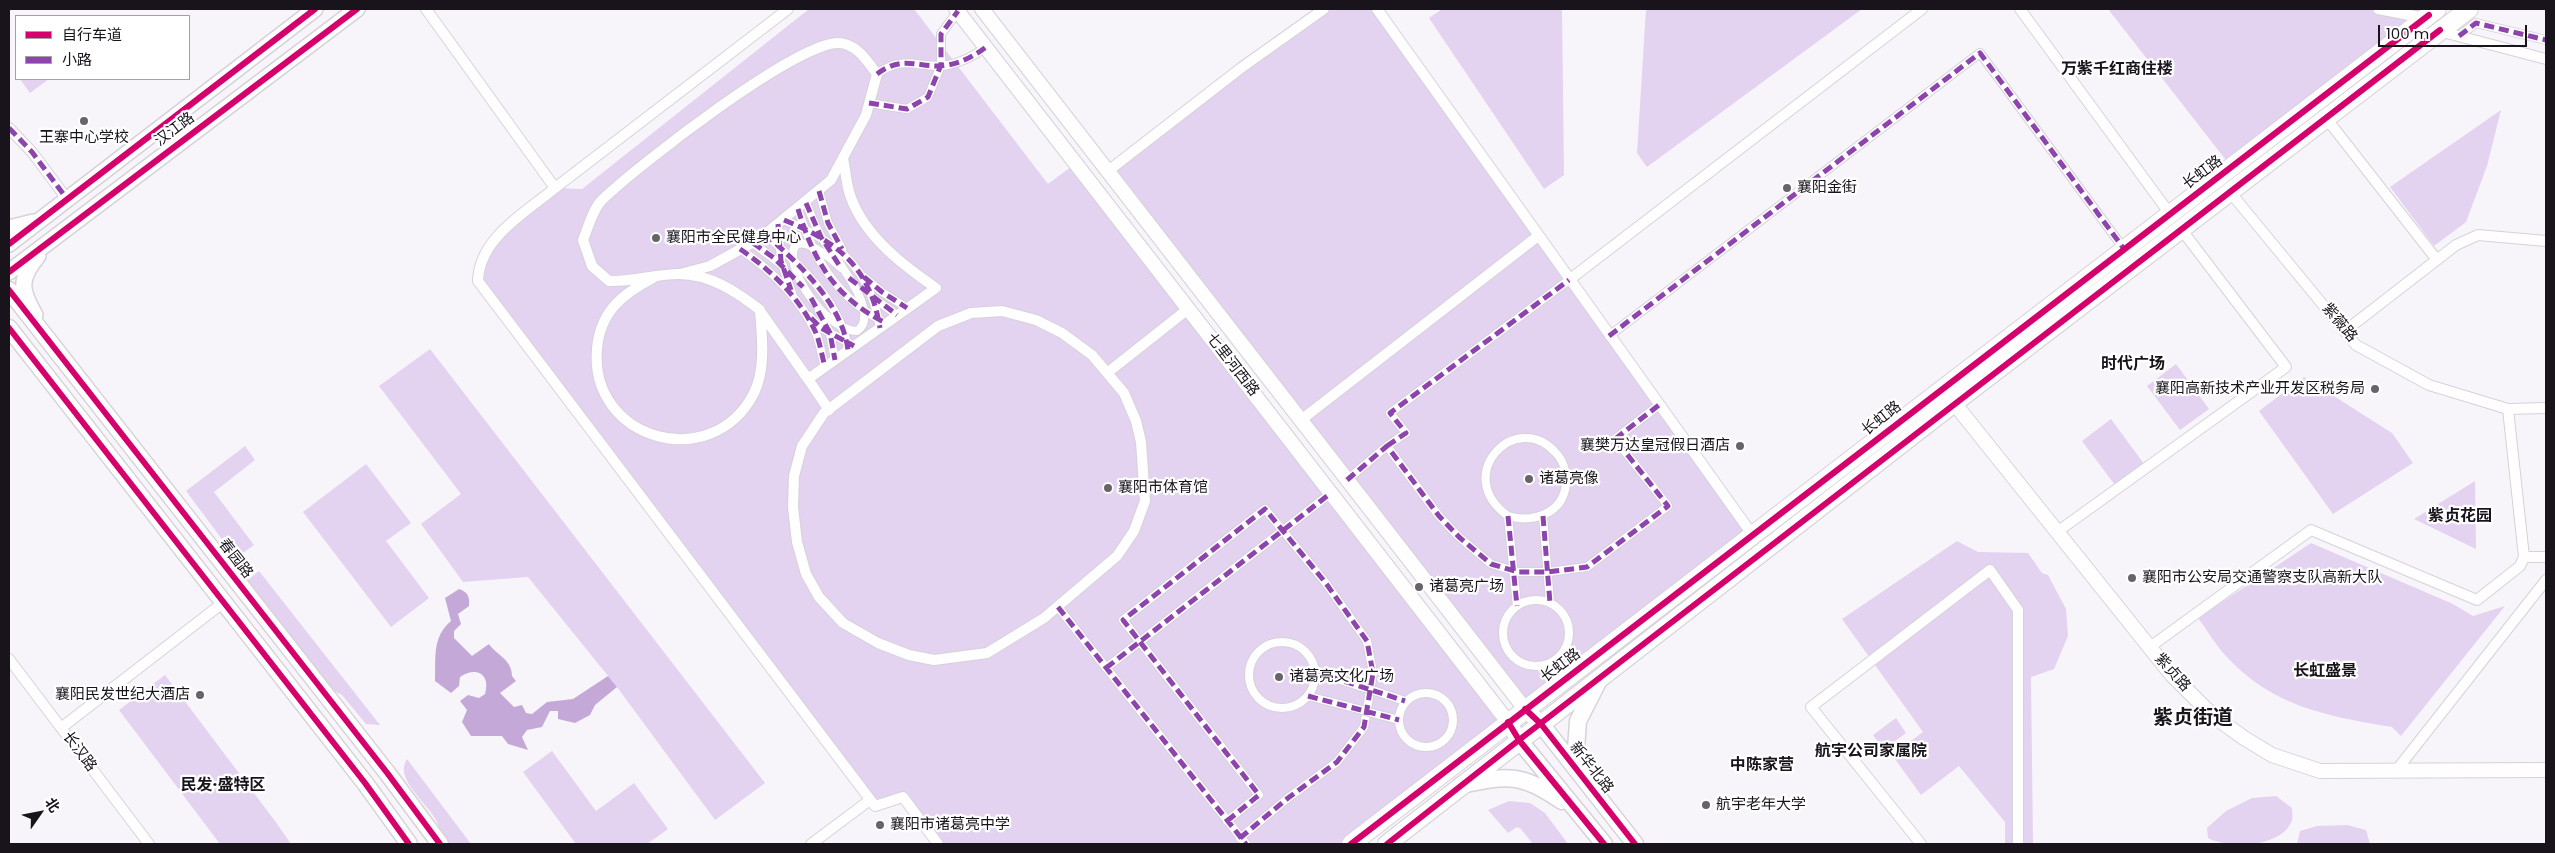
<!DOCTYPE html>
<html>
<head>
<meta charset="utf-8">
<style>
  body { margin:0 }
  #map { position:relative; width:2555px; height:853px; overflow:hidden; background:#f8f5fa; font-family:Poppins,"Noto Sans SC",sans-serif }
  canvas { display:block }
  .frame { position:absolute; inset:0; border:10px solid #19141c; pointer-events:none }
  .legend { position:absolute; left:15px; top:15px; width:175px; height:65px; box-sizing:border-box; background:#fff; border:1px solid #a3a1a4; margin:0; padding:6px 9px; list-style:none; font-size:15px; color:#19141c }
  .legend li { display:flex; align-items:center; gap:10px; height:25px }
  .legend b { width:25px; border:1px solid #a3a1a4 }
  .north { position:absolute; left:15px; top:788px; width:50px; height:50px; -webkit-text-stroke:4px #fff; paint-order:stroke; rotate:57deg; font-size:14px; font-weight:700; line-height:20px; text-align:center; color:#19141c }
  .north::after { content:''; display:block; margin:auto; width:18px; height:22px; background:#19141c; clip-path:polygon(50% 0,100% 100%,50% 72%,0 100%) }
  .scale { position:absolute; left:2378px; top:25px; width:149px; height:22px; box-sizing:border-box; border:2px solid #19141c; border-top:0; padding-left:6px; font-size:15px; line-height:18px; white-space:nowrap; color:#19141c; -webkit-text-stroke:4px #fff; paint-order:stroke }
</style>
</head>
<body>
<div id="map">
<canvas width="2555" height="853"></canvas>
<div class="frame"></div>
<ul class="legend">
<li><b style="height:6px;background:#d6006c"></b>自行车道</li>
<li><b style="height:6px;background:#8e44ad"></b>小路</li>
</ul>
<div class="north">北</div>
<div class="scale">100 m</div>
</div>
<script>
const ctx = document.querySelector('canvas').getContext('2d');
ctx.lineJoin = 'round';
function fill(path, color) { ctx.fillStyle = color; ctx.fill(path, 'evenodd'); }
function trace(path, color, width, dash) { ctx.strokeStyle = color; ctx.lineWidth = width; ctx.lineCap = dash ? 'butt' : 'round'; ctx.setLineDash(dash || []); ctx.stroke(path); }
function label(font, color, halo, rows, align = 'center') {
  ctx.font = font + ' Poppins,"Noto Sans SC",sans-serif'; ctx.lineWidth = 4.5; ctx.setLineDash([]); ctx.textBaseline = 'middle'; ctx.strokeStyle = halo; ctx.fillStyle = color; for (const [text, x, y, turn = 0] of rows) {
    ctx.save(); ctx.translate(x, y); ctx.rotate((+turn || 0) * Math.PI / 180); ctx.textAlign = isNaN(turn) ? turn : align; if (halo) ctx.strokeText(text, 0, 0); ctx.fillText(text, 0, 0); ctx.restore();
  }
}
const green = new Path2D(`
  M809,9H914L1048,184L1080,160L1508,722L1351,844H938L903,797L875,806L478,281L488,247L555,188L582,189Z
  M1324,9H1377L1752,534L1525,709L1108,171Z
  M1442,9H1562L1564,175L1544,189L1429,18Z
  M1646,9H1862L1647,167L1637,153Z
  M2108,9H2437L2229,164Z
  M20,79H49L30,93Z
  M2501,110L2487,166L2466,222L2434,246L2390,187Z
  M430,349L765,783L715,820L617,687L528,577L463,582L421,524L461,494L379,386Z
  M2176,364L2209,409L2180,430L2147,386Z
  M2304,377L2392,433L2413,463L2333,514L2259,411Z
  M2111,419L2144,464L2115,485L2082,441Z
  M245,446L255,460L214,492L254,545L236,558L186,491Z
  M366,464L411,523L386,541L429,598L391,627L303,512Z
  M2475,481L2476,549L2414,519Z
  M1957,541L1978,552L2028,553L2042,573L2048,575L2066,609L2068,636L2054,669L2031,677L2033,844H2005V822L1959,766L1921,795L1892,755L1923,732L1842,619Z
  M2311,543L2453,604L2473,616L2505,606L2401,736L2392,727C2327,716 2272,707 2225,655C2215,644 2207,630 2198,618Z
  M259,571L380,725L366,724L342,695L316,682L240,586Z
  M165,675L275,821L291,844H220L119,710Z
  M1896,718L1906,733L1883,750L1873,735Z
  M552,751L596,811L634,783L668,829L647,844H576L523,772Z
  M407,759L471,844H440C436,837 441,828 437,822C429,804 393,779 407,759Z
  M2276,796L2292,808C2292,812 2293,817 2292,820C2283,848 2228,849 2208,838L2207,828L2226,811L2252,798Z
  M1509,801L1530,803L1545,813L1568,844H1533L1521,829L1517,827L1508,833L1488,810Z
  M2347,825L2366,830L2370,844H2297L2300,831L2317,826Z`);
const water = new Path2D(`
  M459,589C468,592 470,597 469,606L458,614L461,624L454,631V638L472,656L489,644C496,655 512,659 512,676L516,681L500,693L514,707L522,705L526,713L532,714L547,702L573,699L608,676L617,687L595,705L590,715L575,723L558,719V711H550L542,727L527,730L522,737L528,750L508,744L502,736H471L462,722L467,710L460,701L468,695L479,698L485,694C491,674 476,666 460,677L459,686L451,693L435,681C436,657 432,637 451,621L445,598Z`);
const pedestrian = new Path2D(`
  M2459,36L2476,23L2546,40
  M877,74C905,53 920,70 948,65C963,62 974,56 986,47
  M869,103L907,109L928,97L941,65V34L958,11
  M819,191L828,223L842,249
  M806,203C811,214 815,227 822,238C833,256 883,313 857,331C830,331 791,280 793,253C795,227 835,262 841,268
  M798,209C813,257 835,295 880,320
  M784,220C838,242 870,267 880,328
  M778,224L781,261L792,293
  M765,234C799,264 842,303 848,350
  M753,243L783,266
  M740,249C771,270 800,298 816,333C820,343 822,356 825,367
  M864,277L882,292L907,308
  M872,297L897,315
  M819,311L830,333L835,360
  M809,316L821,328L849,343
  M1609,336L1980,53L2124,249
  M1387,446L1406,433L1390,413L1569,280
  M1347,480L1387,446L1439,516L1459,537L1491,564L1518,572H1548L1587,567L1668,506L1615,439L1659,405
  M1508,516C1533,523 1563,514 1566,484C1567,472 1563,460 1555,452C1516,409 1451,475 1508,516L1517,606
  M1543,516L1550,603
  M1503 633a33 33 0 1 1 66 0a33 33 0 1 1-66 0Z
  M1058,607L1246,844
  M1249 675a33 33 0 1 1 66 0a33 33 0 1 1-66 0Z
  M1106,668L1331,493
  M1316,672L1365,688
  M1375,691L1405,701
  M1399 720a27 27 0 1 1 54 0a27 27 0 1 1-54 0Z
  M1308,696L1362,710
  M1372,713L1399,720
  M1227,821L1259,795L1123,620L1265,509L1325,582L1367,641L1373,673L1364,727L1337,762L1288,798L1240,838`);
const minor = new Path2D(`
  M426,9L555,188C525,213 479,238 478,281L875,806L903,797L938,844
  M1377,9L1752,534
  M2020,9L2170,214
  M2378,9L2425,18
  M2439,31L2546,59
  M2326,118L2437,260
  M9,128L32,152L67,199
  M1108,171L1241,68L1324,9
  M555,188L788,9
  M2230,192L2356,345L2429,385L2508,409L2546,408
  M653,278C622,294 600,312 597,349C589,440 712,475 754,393C766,368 762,337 760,310C737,292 710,274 679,274C655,274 633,282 609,281L592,266L583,240C588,228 593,208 603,199C636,167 800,39 840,43C858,45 867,61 877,74L866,115L831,180L759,239L710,266L680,274
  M1569,280L1922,9
  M760,311L808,379L936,288C901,264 859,232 848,188C846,178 845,168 843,158
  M1002,311L1036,320L1062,333L1092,355L1124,393L1136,421L1141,442L1145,501L1134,531L1117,556L1044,618L987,653L934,660L909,655L878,643L843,623L819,597L806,574L797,542L793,507L794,476L802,446L824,413L938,326L971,313Z
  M2345,331L2456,245L2478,235L2546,241
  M1107,373L1188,309
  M808,379L829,410
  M1301,420L1538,236
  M2057,532L2286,367L2181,229
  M2524,557H2546
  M2150,647L2311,530L2477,600L2520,566L2524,557L2508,409
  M9,659L149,844
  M61,728L224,602
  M2395,772L2546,580
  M811,844L870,800
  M1921,844L1811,707L1990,570L2018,610V844`);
const tertiary = new Path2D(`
  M956,9L1508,722
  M982,9L1525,709
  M1954,403L2171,674L2212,715L2244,738L2272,755L2320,771L2546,770`);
const secondary = new Path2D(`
  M9,228L33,222
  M9,244L315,9
  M9,272L357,9
  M35,315C21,290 18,280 38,256`);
const primary = new Path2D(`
  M9,290L388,774L440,844
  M9,328L365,783L409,844
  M1525,709L1541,724L1635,844
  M1508,722L1519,740L1604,844
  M1587,773L1576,749L1578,721L1600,678
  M1461,785C1509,775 1520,773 1562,801`);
const trunk = new Path2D(`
  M1351,844L2437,9
  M1387,844L1954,403L2469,9`);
const pedestrianBridge = new Path2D(`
  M1365,688L1375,691
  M1362,710L1372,713`);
const quiet = new Path2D(`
  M2459,36L2476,23L2546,40
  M877,74C905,53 920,70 948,65C963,62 974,56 986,47
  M869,103L907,109L928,97L941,65V34L958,11
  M9,128L32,152L67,199
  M819,191L828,223L842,249
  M806,203L821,237L841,268
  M798,209C814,262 835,298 886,323
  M784,220C838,242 870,267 880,328
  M778,224L781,261L791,290
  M765,234C799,264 842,303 848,350
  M753,243L774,258L803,287
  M740,249C771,270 800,298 816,333C820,343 822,356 825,367
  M864,277L882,292L907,308
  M849,278L897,315
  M811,298L830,333L835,360
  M811,318L821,328L854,346
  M1609,336L1980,53L2124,249
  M1387,446L1406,433L1390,413L1569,280
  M1347,480L1387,446L1439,516L1459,537L1491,564L1518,572H1548L1587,567L1668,506L1615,439L1659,405
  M1508,516L1517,606
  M1543,516L1550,603
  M1058,607L1246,844
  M1106,668L1331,493
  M1316,672L1405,701
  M1308,696L1399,720
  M1227,821L1259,795L1123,620L1265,509L1325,582L1367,641L1373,673L1364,727L1337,762L1288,798L1240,838`);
const cycleway = new Path2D(`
  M9,244L315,9
  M9,272L357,9
  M9,290L388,774L440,844
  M9,328L365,783L409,844
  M1525,709L1541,724L1635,844
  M1508,722L1519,740L1604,844
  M1351,844L2429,15
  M1387,844L1519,740L2440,30`);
const markers = [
  [84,121,5,"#67636a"],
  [1787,188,5,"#67636a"],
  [656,238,5,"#67636a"],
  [2375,389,5,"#67636a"],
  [1740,446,5,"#67636a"],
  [1529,479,5,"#67636a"],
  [1108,488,5,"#67636a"],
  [2132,578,5,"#67636a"],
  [1419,587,5,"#67636a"],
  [1279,677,5,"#67636a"],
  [200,695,5,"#67636a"],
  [1706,805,5,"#67636a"],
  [880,825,5,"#67636a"]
];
const streetNames = [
  ["汉江路",175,130,-37],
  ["长虹路",2203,173,-37],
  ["紫薇路",2339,323,50],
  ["七里河西路",1232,365,52],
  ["长虹路",1882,419,-38],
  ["春园路",235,559,52],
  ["长虹路",1561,666,-37],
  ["紫贞路",2172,673,48],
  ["长汉路",79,752,53],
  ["新华北路",1591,768,52]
];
const poiNames = [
  ["王寨中心学校",84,138,"center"],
  ["襄阳金街",1797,188],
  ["襄阳市全民健身中心",666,238],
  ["襄阳高新技术产业开发区税务局",2365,389,"right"],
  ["襄樊万达皇冠假日酒店",1730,446,"right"],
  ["诸葛亮像",1539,479],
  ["襄阳市体育馆",1118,488],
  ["襄阳市公安局交通警察支队高新大队",2142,578],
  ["诸葛亮广场",1429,587],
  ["诸葛亮文化广场",1289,677],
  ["襄阳民发世纪大酒店",190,695,"right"],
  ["航宇老年大学",1716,805],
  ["襄阳市诸葛亮中学",890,825]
];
const neighbourhoodNames = [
  ["万紫千红商住楼",2117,70],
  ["时代广场",2133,365],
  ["紫贞花园",2460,517],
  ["长虹盛景",2325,672],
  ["航宇公司家属院",1871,752],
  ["中陈家营",1762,766],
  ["民发·盛特区",223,786]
];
const districtNames = [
  ["紫贞街道",2193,719]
];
fill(green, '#e3d2f0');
fill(water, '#c4a9d8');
trace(pedestrian, '#d5d2d9', 10);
trace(minor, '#d5d2d9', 12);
trace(tertiary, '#d5d2d9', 16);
trace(secondary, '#d5d2d9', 18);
trace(primary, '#d5d2d9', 19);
trace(trunk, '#d5d2d9', 20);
trace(pedestrian, '#fefefe', 8);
trace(minor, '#fefefe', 10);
trace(tertiary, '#fefefe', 14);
trace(secondary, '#fefefe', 15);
trace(primary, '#fefefe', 16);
trace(trunk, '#fefefe', 18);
trace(pedestrianBridge, '#d5d2d9', 10, []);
trace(pedestrianBridge, '#fefefe', 8);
trace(quiet, '#8e44ad', 5, [10, 5]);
trace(cycleway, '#d6006c', 6);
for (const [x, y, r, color] of markers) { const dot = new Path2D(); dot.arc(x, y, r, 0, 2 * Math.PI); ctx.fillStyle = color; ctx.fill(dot); trace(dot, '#fff', 2); }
label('15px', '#19141c', '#fff', streetNames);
label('15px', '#19141c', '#fff', poiNames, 'left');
label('bold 16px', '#19141c', '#fff', neighbourhoodNames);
label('bold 20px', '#19141c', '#fff', districtNames);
</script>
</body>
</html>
